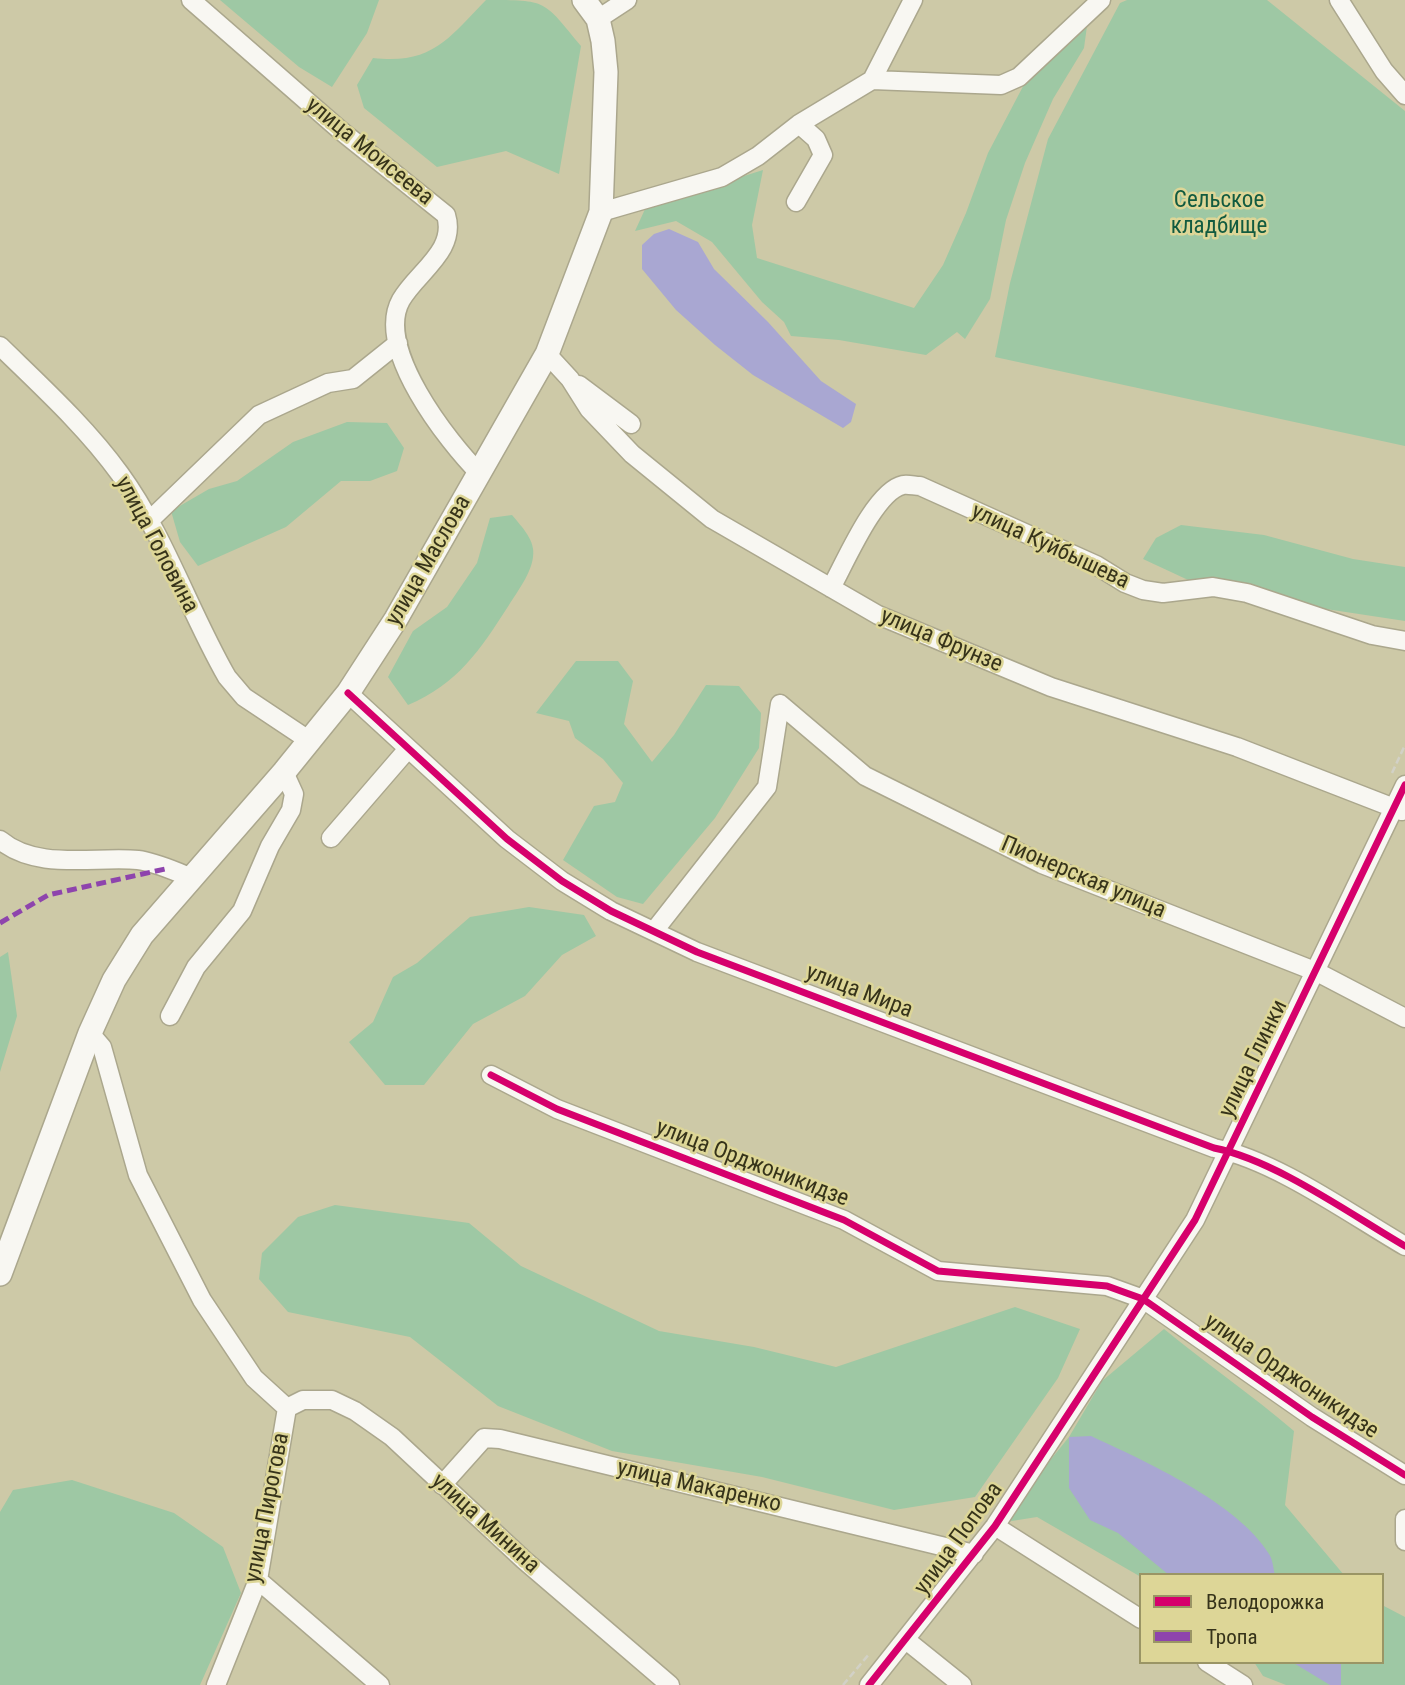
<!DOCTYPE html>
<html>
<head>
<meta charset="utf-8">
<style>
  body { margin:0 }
  #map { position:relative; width:1405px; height:1685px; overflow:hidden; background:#cdc9a7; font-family:"Roboto Condensed",sans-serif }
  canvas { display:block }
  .legend { position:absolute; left:1139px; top:1573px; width:245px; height:91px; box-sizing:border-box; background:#ddd697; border:2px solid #9a9565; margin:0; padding:9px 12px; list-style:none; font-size:21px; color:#36331a }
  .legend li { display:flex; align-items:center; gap:14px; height:35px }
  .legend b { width:35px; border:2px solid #9a9565 }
</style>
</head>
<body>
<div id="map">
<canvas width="1405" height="1685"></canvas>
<ul class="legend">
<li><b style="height:9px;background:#d6006c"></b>Велодорожка</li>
<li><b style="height:9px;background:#8e44ad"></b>Тропа</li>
</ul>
</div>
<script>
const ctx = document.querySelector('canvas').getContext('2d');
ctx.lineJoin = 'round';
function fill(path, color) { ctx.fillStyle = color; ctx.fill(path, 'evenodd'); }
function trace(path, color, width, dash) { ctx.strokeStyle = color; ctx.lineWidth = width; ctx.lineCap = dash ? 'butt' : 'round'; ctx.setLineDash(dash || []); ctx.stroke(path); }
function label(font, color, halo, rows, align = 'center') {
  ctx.font = font + ' "Roboto Condensed",sans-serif'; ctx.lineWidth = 5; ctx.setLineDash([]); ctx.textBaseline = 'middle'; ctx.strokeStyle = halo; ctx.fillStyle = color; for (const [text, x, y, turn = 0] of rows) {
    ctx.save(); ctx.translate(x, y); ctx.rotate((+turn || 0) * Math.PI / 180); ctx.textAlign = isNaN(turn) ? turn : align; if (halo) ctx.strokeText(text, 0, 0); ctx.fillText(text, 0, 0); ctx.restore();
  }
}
const green = new Path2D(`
  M220,0H379L367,33L332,87L299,67Z
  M486,0C548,0 543,0 581,46L559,174L506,151L437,167L364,108L357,85L373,58C432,65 449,38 486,0Z
  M1127,0H1267L1405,111V446L995,357L1010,283L1048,139L1120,3Z
  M1066,22L1087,26L1084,48L1053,99L1025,163L1006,220L990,299L965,339L957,332L926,355L839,340L791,336L784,322L762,302L712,242L676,221L635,231L646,207L763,170L752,225L757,258L914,308L943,265L966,213L988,153L1039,56Z
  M347,422L387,423L404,448L397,471L370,481H341L286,527L198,566L180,542L171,511L209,489L237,481L293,442Z
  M512,515C522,527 536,541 533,557C531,574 517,592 509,605C480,650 458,684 408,705L388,677L413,631L447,607L477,563L490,518Z
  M1181,525L1264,535L1353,559L1405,567V621L1214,592L1143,559L1156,538Z
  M576,661H618L633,681L624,724L652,762L674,735L706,685L739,686L761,713L759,748L715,818L643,904L617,897L563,860L594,806L615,802L623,783L603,759L575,738L569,721L536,713Z
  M529,907L584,915L596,936L562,955L525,996L473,1024L424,1085H385L349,1042L373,1022L393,977L417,963L470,917Z
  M8,952L17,1016L0,1072V957Z
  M335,1205L469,1223L521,1266L659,1331L754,1347L836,1367L1015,1307L1080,1329L1058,1378L975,1497L894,1510L762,1477L612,1451L498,1406L410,1337L288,1312L259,1279L262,1253L298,1217Z
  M1164,1329C1207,1364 1252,1395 1294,1431L1285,1505L1344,1575L1141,1577L1037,1517L999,1523L1069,1437L1102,1381Z
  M72,1480L174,1513L223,1547L241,1593L200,1685H0V1512L13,1490Z
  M1382,1605L1405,1617V1685H1286L1263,1676L1254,1662H1382Z`);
const water = new Path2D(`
  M669,229L698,242L714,269L768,322L821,381L856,404L851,422L843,428L753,375L715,345L676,310L642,269V245L654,234Z
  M1091,1436C1145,1461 1238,1503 1269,1554C1273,1560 1273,1568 1275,1575H1169L1118,1533L1090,1520L1069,1488V1437Z
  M1292,1662H1341V1685H1330Z`);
const path = new Path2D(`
  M1392,773L1405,745
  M843,1685L870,1653`);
const minor = new Path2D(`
  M191,0L340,130L446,215C457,251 417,272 401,300C374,348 448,442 480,474
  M1339,0L1384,71L1405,95
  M598,19L627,0
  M872,80L913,0
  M796,202L823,155L816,139L799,124
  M601,212L722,177L758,156L799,124L872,80L1001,85L1019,77L1101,0
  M0,346C42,387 86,427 120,474C165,536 189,611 227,677L244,697L310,741
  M547,354L570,379L589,409L632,454L712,519L878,615L1051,687L1237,747L1402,811
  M579,385L631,424
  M149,521L259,415L328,383L353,379L398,343
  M831,588C845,563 875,491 903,485C908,484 915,486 920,486L1096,565L1125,583L1143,590L1163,593L1213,587L1247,593L1372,635L1405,641
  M348,693L507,839L562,881L611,911L697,952L1214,1148C1275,1160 1350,1214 1405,1246
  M780,704L865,776L1042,864L1317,972L1405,1018
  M331,838L407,750
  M0,840C37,871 94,856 138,860C155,862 174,871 190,877
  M654,931L767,787L780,704
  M170,1016L196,967L242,911L270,846L291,810L294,794L284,772
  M90,1033L102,1047L138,1175L202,1300L254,1378L287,1408
  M491,1075L557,1109L844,1220L938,1271L1107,1286L1143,1299L1312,1417L1405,1475
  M287,1408L303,1400H332L355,1411L392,1437L524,1560L670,1685
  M442,1485L484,1438L500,1439L974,1554
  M1405,1519V1541
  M995,1526L1141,1619
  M258,1580L380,1685
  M906,1640L962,1685
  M1207,1662L1243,1685
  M216,1685L258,1580L287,1408
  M869,1685L995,1526L1195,1220L1405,785`);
const major = new Path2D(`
  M0,1274L90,1033L114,980L142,935L284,772L348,693L396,619L547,354L601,212L606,72L603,41L598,19L584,0`);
const quiet = new Path2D(`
  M0,923L48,895L165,869`);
const cycleway = new Path2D(`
  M348,693L507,839L562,881L611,911L697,952L1214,1148C1275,1160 1350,1214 1405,1246
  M491,1075L557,1109L844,1220L938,1271L1107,1286L1143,1299L1312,1417L1405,1475
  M869,1685L995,1526L1195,1220L1405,785`);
const streetNames = [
  ["улица Моисеева",369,152,39],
  ["улица Головина",156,545,62],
  ["улица Куйбышева",1050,547,25],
  ["улица Маслова",429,561,-60],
  ["улица Фрунзе",941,641,23],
  ["Пионерская улица",1083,878,23],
  ["улица Мира",859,992,21],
  ["улица Глинки",1254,1059,-64],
  ["улица Орджоникидзе",752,1164,21],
  ["улица Орджоникидзе",1291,1377,34],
  ["улица Макаренко",699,1487,13],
  ["улица Пирогова",268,1508,-79],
  ["улица Минина",485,1524,42],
  ["улица Попова",959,1539,-54]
];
const parkNames = [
  ["Сельское",1219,201],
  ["кладбище",1219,227]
];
fill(green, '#9ec8a4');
fill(water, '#a9a7d2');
trace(minor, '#aba78d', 21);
trace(major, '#aba78d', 26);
trace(path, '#d2d1c6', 2.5, [7, 3.5]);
trace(minor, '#f8f7f2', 18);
trace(major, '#f8f7f2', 23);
trace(quiet, '#8e44ad', 5, [10, 5]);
trace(cycleway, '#d6006c', 7);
label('23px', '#36331a', '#ddd697', streetNames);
label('23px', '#125b40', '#ddd697', parkNames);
</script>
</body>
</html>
